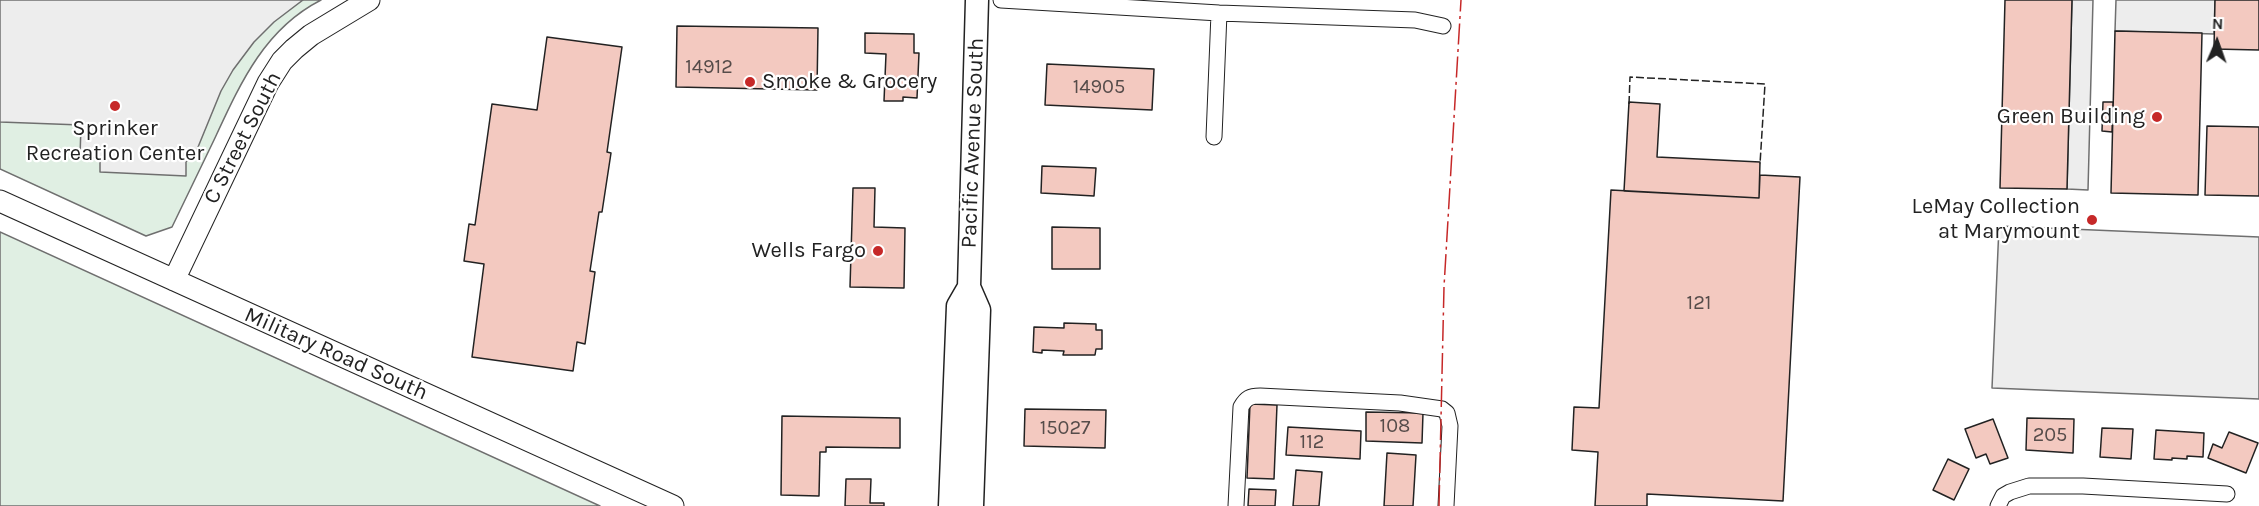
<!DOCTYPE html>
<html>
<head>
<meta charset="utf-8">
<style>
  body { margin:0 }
  #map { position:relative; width:2259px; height:506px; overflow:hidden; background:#fff; font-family:Karla,sans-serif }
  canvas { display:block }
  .north { position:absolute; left:2187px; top:12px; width:60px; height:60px; -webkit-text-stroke:4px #fff; paint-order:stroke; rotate:2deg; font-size:16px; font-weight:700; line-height:24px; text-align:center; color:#222 }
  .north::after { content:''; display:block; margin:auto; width:21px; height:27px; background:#222; clip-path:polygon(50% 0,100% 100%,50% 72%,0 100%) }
</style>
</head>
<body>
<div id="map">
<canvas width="2259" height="506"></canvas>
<div class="north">N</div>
</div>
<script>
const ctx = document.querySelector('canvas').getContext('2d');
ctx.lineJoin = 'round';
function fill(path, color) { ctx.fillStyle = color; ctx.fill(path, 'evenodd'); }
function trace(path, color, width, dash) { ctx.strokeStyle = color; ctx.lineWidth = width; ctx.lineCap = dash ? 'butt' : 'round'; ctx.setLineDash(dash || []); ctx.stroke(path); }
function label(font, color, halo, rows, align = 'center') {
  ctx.font = font + ' Karla,sans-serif'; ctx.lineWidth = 4.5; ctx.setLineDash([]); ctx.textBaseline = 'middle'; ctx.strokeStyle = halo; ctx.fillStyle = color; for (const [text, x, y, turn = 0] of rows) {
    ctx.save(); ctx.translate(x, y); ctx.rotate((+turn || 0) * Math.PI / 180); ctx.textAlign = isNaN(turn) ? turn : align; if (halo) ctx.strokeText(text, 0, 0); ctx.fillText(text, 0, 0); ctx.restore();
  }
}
const green = new Path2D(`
  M0,0H321C264,29 240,84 214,140C200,169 186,198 172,227L146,236L0,169Z
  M0,232L600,506H0Z`);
const parking = new Path2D(`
  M0,0H303L274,22L254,42L233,70L221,91L196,152L186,162V176L100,172V158L80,157L81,125L0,122Z
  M2072,0H2093L2088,190L2067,189Z
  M2116,0H2215L2214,34L2115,31Z
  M1999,226L2259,237V399L1992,388Z`);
const building = new Path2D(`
  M2005,0H2072L2067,189L2000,188Z
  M2215,0H2259V50L2214,49Z
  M677,26L818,28L817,90L676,87Z
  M2115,31L2202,33L2198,195L2111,193Z
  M865,33L914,34V53H919L917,98L903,97V101H884L886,54L865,53Z
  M547,37L622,47L607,152L611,153L602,212H599L590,271L595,272L585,344L577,342L573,371L472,357L484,264L464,261L469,224L475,225L492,104L537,110Z
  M1047,64L1154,69L1152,110L1045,105Z
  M1629,102L1660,104L1657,157L1760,162L1759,198L1624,191Z
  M2103,102H2113L2112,132L2102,131Z
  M2207,126L2259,127V196L2205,195Z
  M1042,166L1096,168L1094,196L1041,193Z
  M1760,175L1800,177L1783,501L1647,494V506H1595L1598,452L1572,450L1574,407L1599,408L1611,190L1759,198Z
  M853,188H875L874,227L905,228L904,288L850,287Z
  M1052,227L1100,228V269H1052Z
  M1064,323L1096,324V330H1102V349H1096L1095,355H1063L1064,351L1042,350V353L1033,352L1034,327L1064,328Z
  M1250,404L1277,405L1274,479L1247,478Z
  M1025,409L1106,410L1105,448L1024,446Z
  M1366,412L1423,413L1422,443L1366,441Z
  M782,416L900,418V448L826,447V452H820L819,496L781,495Z
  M2027,418L2074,419L2073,453L2026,450Z
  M1993,419L2008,458L1990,464L1986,454L1976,458L1965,429Z
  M1288,427L1361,431L1360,459L1286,455Z
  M2102,428L2133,429L2131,459L2100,457Z
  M2156,430L2204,433L2203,457L2187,456V459L2172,458V460L2154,459Z
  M2229,432L2258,443L2246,473L2208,458L2213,444L2222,448Z
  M1387,453L1416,455L1413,506H1384Z
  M1948,459L1969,469L1954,500L1933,490Z
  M1296,470L1322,472L1319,506H1293Z
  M846,479H871L870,503H884V506H845Z
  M1249,489L1276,490L1275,506H1248Z`);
const street = new Path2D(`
  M1001,0L1219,13L1415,20L1443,26
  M1214,137L1219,13
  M1236,506L1241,407C1246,398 1250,396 1260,396L1400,403L1442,409L1447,413L1450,426L1446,506
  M1998,506L2003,496L2010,492L2029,486H2083L2227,494`);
const secondary = new Path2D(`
  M0,201L673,506
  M174,280L268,83L282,61L294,49L311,35L369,0`);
const primary = new Path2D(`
  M950,506L958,306L969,287
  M972,506L979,310L969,287L977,0`);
const fence = new Path2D(`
  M1629,104L1630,77L1765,84L1760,164`);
const power = new Path2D(`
  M1439,506L1444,287L1461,0`);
const markers = [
  [750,82,6,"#c62828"],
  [115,106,6,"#c62828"],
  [2157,117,6,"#c62828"],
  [2092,220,6,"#c62828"],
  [878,251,6,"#c62828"]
];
const numberNames = [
  ["14912",709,67],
  ["14905",1099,87],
  ["121",1699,303],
  ["108",1395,426],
  ["15027",1065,428],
  ["205",2050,435],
  ["112",1312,442]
];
const poiNames = [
  ["Smoke & Grocery",762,82,"left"],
  ["Green Building",2145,117],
  ["Sprinker",115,129,"center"],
  ["Recreation Center",115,154,"center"],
  ["LeMay Collection",2080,207],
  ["at Marymount",2080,232],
  ["Wells Fargo",866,251]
];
const streetNames = [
  ["C Street South",243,138,-63],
  ["Pacific Avenue South",973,143,-88],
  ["Military Road South",336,354,24]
];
fill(green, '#e0efe3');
trace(green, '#6f6f6f', 1.5);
fill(parking, '#ededed');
trace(parking, '#6f6f6f', 1.5);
fill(building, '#f3c9c0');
trace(building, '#222', 1.5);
trace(street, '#222', 17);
trace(secondary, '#222', 23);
trace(primary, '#222', 25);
trace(street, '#fff', 15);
trace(secondary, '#fff', 21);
trace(primary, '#fff', 22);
trace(fence, '#222', 1.5, [8, 3]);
trace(power, '#c62828', 1.5, [21, 4.5, 3, 4.5]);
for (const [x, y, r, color] of markers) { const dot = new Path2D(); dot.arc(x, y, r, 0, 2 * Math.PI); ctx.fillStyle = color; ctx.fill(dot); trace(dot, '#fff', 2); }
label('20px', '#564c4a', null, numberNames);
label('22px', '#222', '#fff', poiNames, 'right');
label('22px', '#222', '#fff', streetNames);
</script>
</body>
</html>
